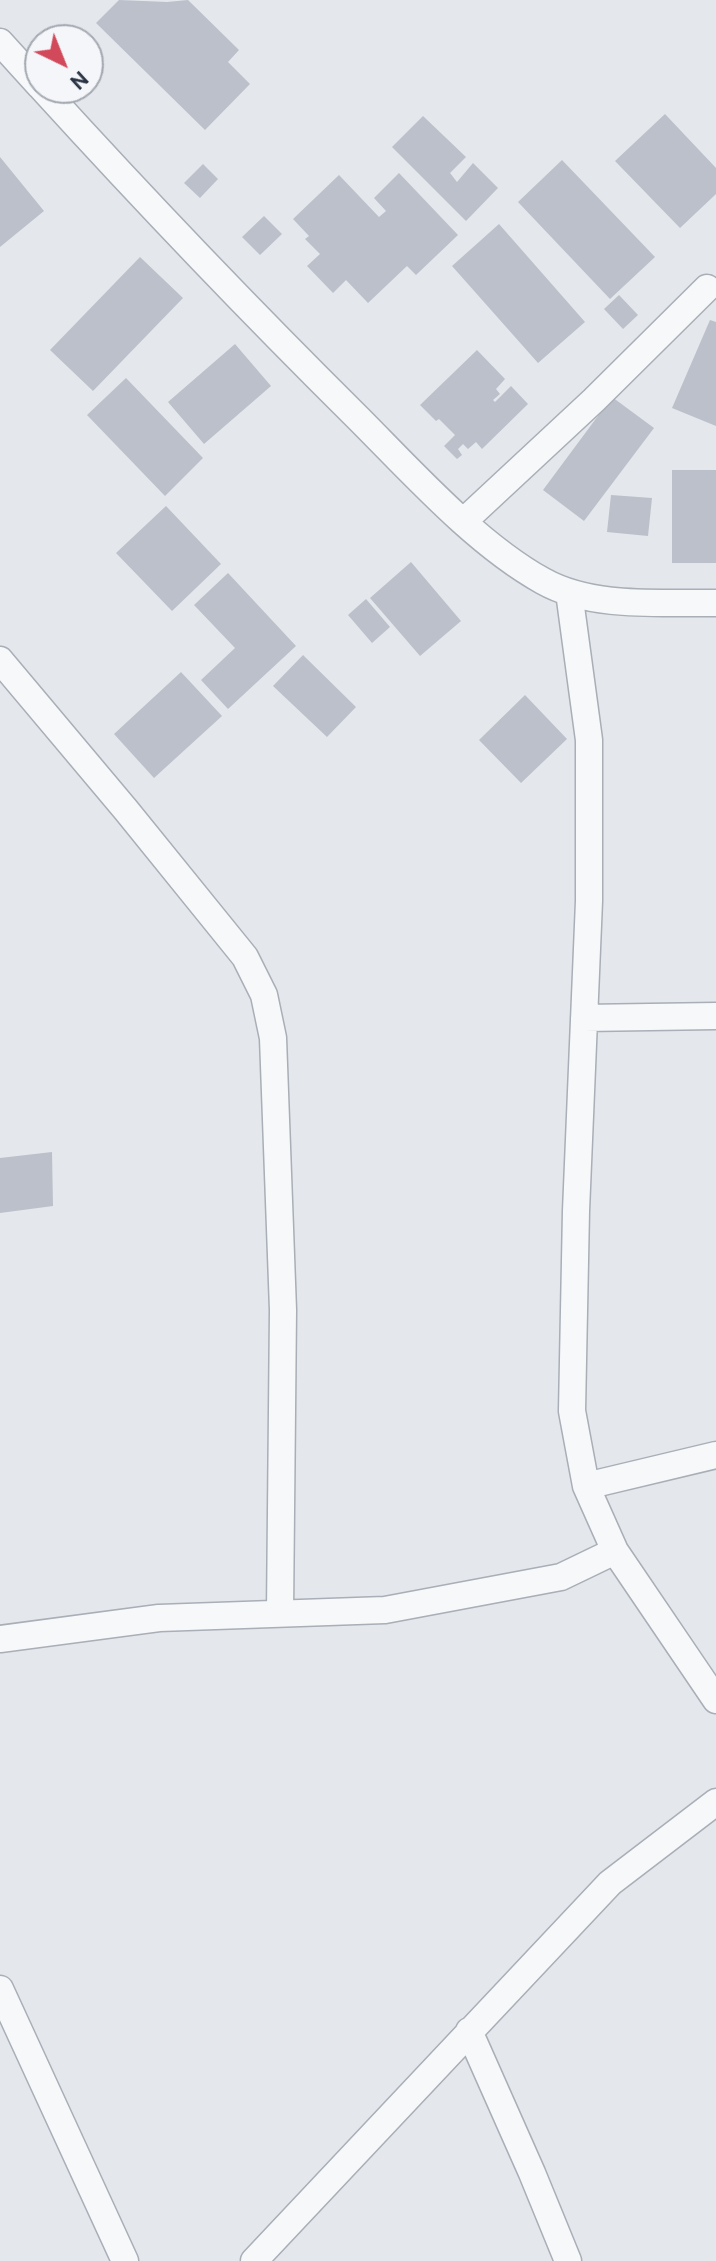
<!DOCTYPE html>
<html>
<head>
<meta charset="utf-8">
<style>
  body { margin:0 }
  #map { position:relative; width:716px; height:2261px; overflow:hidden; background:#e4e7ec; font-family:Cabin,sans-serif }
  canvas { display:block }
  .north { position:absolute; left:24px; top:24px; width:80px; height:80px; box-sizing:border-box; background:#f4f6f9; border:2px solid #a4a8b1; border-radius:50%; rotate:137deg; font-size:22px; font-weight:700; line-height:32px; text-align:center; color:#2b3445 }
  .north::after { content:''; display:block; margin:auto; width:28px; height:36px; background:#d1495b; clip-path:polygon(50% 0,100% 100%,50% 72%,0 100%) }
</style>
</head>
<body>
<div id="map">
<canvas width="716" height="2261"></canvas>
<div class="north">N</div>
</div>
<script>
const ctx = document.querySelector('canvas').getContext('2d');
ctx.lineJoin = 'round';
function fill(path, color) { ctx.fillStyle = color; ctx.fill(path, 'evenodd'); }
function trace(path, color, width, dash) { ctx.strokeStyle = color; ctx.lineWidth = width; ctx.lineCap = dash ? 'butt' : 'round'; ctx.setLineDash(dash || []); ctx.stroke(path); }
const building = new Path2D(`
  M119,0L167,2L188,0L239,50L228,62L250,84L205,130L96,23Z
  M665,114L716,168V194L680,228L615,161Z
  M423,116L466,157L450,173L457,182L473,163L498,188L466,221L392,147Z
  M0,157L44,211L0,247Z
  M562,160L655,257L610,299L518,202Z
  M203,164L218,179L200,198L184,183Z
  M399,173L458,235L416,275L407,266L368,303L346,280L333,293L307,266L320,254L305,239L309,236L293,219L339,175L379,217L386,211L374,198Z
  M264,216L282,234L260,255L242,237Z
  M499,224L585,322L538,363L452,266Z
  M140,257L183,298L93,391L50,350Z
  M619,295L638,315L623,329L604,309Z
  M710,320L716,322V426L672,408Z
  M235,344L271,386L204,444L168,402Z
  M477,350L505,379L496,389L500,394L493,400L495,402L511,386L528,404L482,449L476,442L468,449L463,444L458,449L462,455L457,459L444,446L455,435L439,419L436,421L420,405Z
  M126,378L203,458L165,496L87,415Z
  M612,397L654,428L584,521L543,490Z
  M672,470H716V563H672Z
  M611,495L652,498L648,536L607,532Z
  M166,506L221,564L172,611L116,553Z
  M411,562L461,621L420,656L370,598Z
  M228,573L296,646L228,709L201,680L235,648L194,605Z
  M366,599L390,627L372,643L348,615Z
  M303,655L356,707L327,737L273,686Z
  M181,672L222,716L154,778L114,734Z
  M525,695L567,739L521,783L479,740Z
  M52,1152L53,1206L0,1213V1158Z`);
const minor = new Path2D(`
  M0,42L40,86
  M42,88C144,200 249,310 357,417C411,471 476,544 543,581C593,609 661,602 716,603
  M464,521L594,400L707,288
  M569,592L589,740V901L576,1211L572,1411L586,1486L615,1551L716,1700
  M0,660L126,810L245,957L264,995L273,1038L283,1310L280,1612
  M584,1018L716,1016
  M586,1486L716,1455
  M0,1639L159,1618L385,1610L561,1577L615,1551
  M0,1989L125,2261
  M469,2031L532,2173L568,2261
  M254,2261L610,1883L716,1802`);
fill(building, '#bbc0ca');
trace(minor, '#a9aeb7', 29);
trace(minor, '#f7f8fa', 26);
</script>
</body>
</html>
